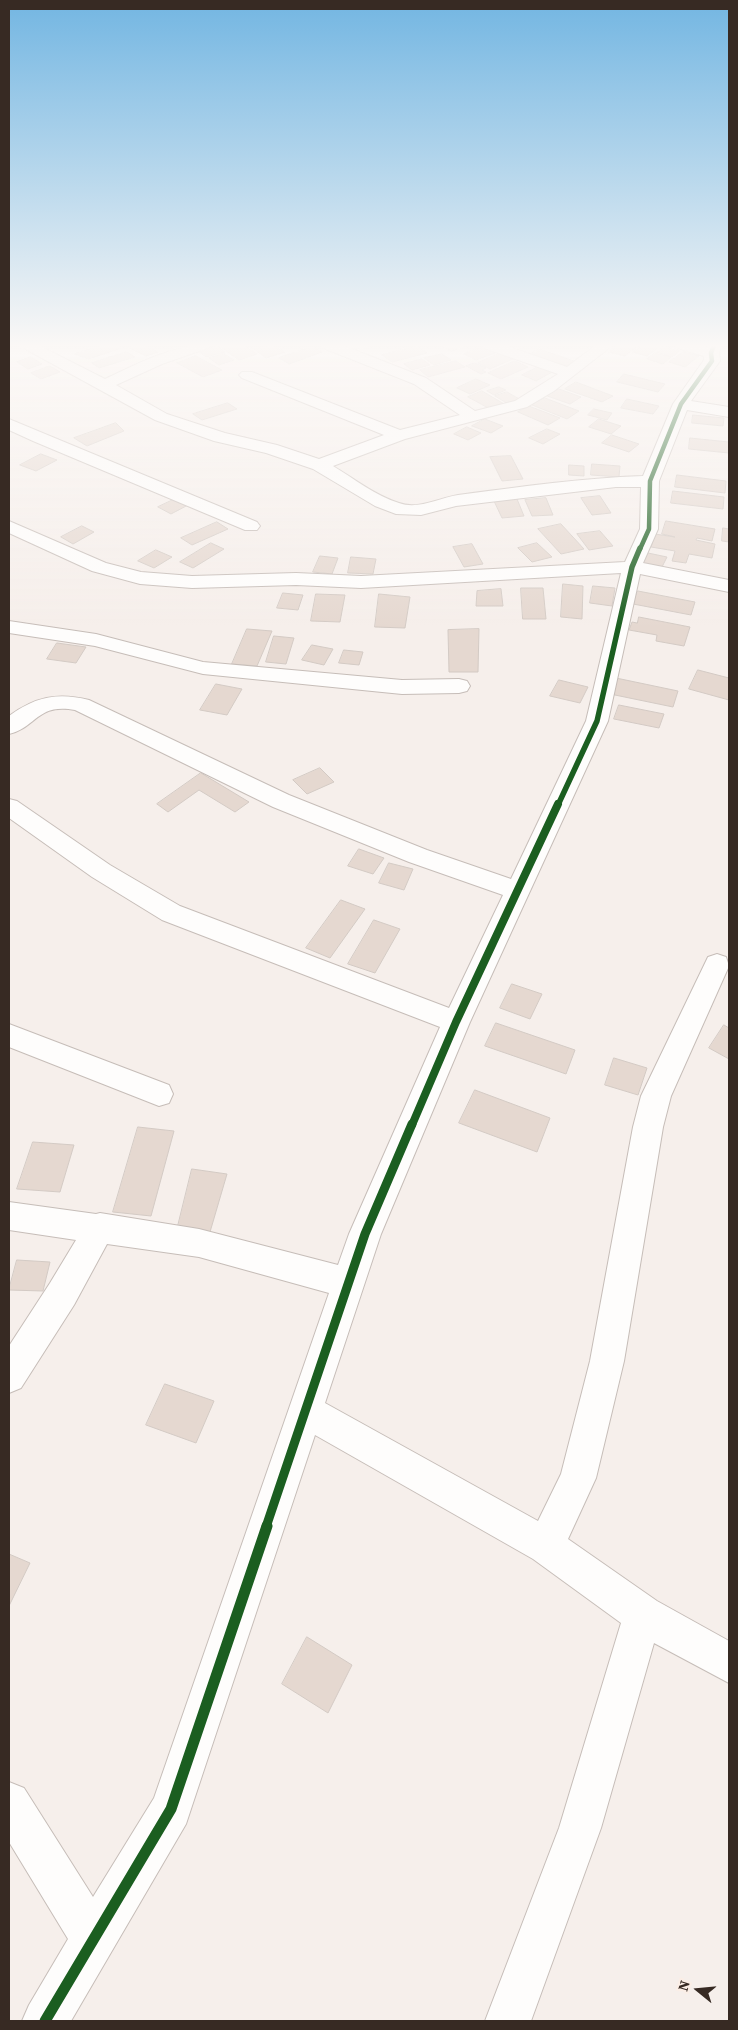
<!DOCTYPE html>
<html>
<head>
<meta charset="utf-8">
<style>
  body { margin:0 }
  #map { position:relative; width:738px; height:2030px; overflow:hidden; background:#f6efeb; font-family:"Source Serif 4",serif }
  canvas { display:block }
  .frame { position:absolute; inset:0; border:10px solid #372a23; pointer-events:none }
  .north { position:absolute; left:673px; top:1965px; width:50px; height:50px; -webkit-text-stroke:4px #fbeee6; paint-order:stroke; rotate:287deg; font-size:14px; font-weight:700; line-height:20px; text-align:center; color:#372a23 }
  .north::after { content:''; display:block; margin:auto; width:18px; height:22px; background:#372a23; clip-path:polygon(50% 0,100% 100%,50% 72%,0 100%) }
</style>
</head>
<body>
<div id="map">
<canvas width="738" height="2030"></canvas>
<div class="frame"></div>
<div class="north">N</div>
</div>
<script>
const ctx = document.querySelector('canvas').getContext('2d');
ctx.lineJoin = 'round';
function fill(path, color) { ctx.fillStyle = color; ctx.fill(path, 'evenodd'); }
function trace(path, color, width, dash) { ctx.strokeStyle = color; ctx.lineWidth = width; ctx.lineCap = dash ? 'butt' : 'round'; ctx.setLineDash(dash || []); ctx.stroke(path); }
const building = new Path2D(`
  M102,345H118L122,348L88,359L75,354Z
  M137,345H145L158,352L146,356L129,348Z
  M223,345H243L257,354L239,360L219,346Z
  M271,345L285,352L266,358L254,349Z
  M346,345H374L353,350L343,346Z
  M439,345H466L452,351Z
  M618,345H638L625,356L609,352Z
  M643,345H660L661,346L647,356L633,352Z
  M217,346L225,352L206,357L199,351Z
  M417,346L427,353L392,362L382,355Z
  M664,346L679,351L672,357L656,352Z
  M311,347L322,352L289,364L279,358Z
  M483,347L495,353L476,360L464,354Z
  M539,349L577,362L567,368L529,355Z
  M127,352L135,357L99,368L92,363Z
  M684,352L699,356L685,367L669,362Z
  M500,353L513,359L490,369L478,363Z
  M655,353L671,357L663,364L647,359Z
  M224,354L234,360L219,365L209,358Z
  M442,354L451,360L434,365L424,358Z
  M196,356L222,370L203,377L177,363Z
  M31,357L42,364L28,369L17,362Z
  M422,359L430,365L412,370L404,364Z
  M456,361L465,367L428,377L420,370Z
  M515,361L528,367L501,379L488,373Z
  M475,363L486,368L482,370L486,372L481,374L466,366Z
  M50,366L60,372L41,379L31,373Z
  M540,366L554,371L536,381L522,375Z
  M624,374L665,384L658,392L617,382Z
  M476,379L490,385L470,394L457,388Z
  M576,382L613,396L602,402L565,389Z
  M499,387L506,390L494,395L487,391Z
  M559,389L581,397L570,404L547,396Z
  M482,391L506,405L492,410L468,397Z
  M507,392L521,400L508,404L495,396Z
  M545,398L579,411L567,419L532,405Z
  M627,399L659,406L653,414L621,408Z
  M228,403L237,409L202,420L193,414Z
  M529,406L560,418L548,425L518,412Z
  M594,409L612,413L607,420L588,415Z
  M693,415L724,418L723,426L692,423Z
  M485,419L503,426L491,433L472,426Z
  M599,419L621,426L611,434L589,427Z
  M116,423L124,431L87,446L74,438Z
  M467,427L481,433L468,440L454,434Z
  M547,429L560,434L543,444L529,438Z
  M612,435L639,444L629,452L602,443Z
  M690,438L729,442V453L689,449Z
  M41,454L57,460L36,471L20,465Z
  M511,456L523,479L502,481L490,457Z
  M592,464L620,466L619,477L591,475Z
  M569,465L584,466V476L569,475Z
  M677,475L726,481L725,493L675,487Z
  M673,491L724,497L723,509L671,503Z
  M600,496L611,513L592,515L581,498Z
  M177,498L190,504L171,514L158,507Z
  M546,498L553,515L532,516L525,500Z
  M517,499L524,516L502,518L494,501Z
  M666,521L715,529L712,541L697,538L696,540L715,544L712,558L689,554L686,563L672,561L675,551L651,547L655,534L675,537L662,534Z
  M217,522L228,529L192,545L181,538Z
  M561,524L584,549L561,554L538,529Z
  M82,526L94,532L73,544L61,537Z
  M723,528L729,529V542L722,541Z
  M600,531L613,546L589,550L577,534Z
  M211,543L224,549L193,568L180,562Z
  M537,543L552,557L532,562L518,548Z
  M472,544L483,564L464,567L453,547Z
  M156,550L172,557L154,568L138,561Z
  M648,553L667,557L661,569L642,564Z
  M320,556L338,558L332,574L313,572Z
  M351,557L376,559L373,574L348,573Z
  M563,584L583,586L582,619L561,617Z
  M593,586L615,588L612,606L590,603Z
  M521,588H543L546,619H523Z
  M501,589L503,606H476L477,591Z
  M638,591L695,602L691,615L633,604Z
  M283,593L303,595L298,610L277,608Z
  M316,594L345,595L340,622L311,621Z
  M379,594L410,597L405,628L375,627Z
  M639,617L690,627L684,646L656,641L657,635L629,630L632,622L637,623Z
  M247,629L272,631L257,666L232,664Z
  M479,629L478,672H449L448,630Z
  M274,636L294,638L286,664L266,662Z
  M57,643L86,647L76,663L47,659Z
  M312,645L333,649L324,665L302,660Z
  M344,650L363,652L359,665L339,663Z
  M698,670L729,678V700L689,689Z
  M616,678L678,691L673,707L610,694Z
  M559,680L588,687L580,703L550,696Z
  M216,684L242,689L227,715L200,710Z
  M619,705L664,714L659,728L614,719Z
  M320,768L334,782L307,794L293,780Z
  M201,773L249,802L235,812L199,790L168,812L157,804Z
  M359,849L384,858L373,874L348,866Z
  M389,863L413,869L404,890L379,883Z
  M341,900L365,909L330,958L306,948Z
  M374,920L400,929L375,973L348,964Z
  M512,984L542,994L530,1019L500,1008Z
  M496,1023L575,1050L566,1074L485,1046Z
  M724,1025L729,1028V1059L709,1048Z
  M614,1058L647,1068L638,1095L605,1085Z
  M475,1090L550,1118L537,1152L459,1123Z
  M138,1127L174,1131L151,1216L113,1212Z
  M33,1142L74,1145L60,1192L17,1189Z
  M192,1169L227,1174L210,1232L178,1226Z
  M17,1260L50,1262L43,1291L9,1290Z
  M165,1384L214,1401L196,1443L146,1425Z
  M9,1554L30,1563L9,1606Z
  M307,1637L352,1665L328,1713L282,1684Z`);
const minor = new Path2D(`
  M18,345H38L105,379C139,363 172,345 210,345L208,348L162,364L116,385L167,414L225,433L277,445L319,459L384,435L242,378L239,375L242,372H252L400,430L460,415L414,384L323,348L321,345H342L426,378L475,411L515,401L558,374L484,348L482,345H504L567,367L596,345H613L554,391L527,407L405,439L333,466C353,478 376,496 399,503C418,510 439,498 458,495C519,487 582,478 643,476L673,404L704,360V356L677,348L675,345L706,347L721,345L719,353L720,361L691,401L729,407V417L687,410L659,481L658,529L643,563L729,580V592L640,574L608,721L470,1022L381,1234L325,1403L538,1521L561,1474L590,1361L633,1127L641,1096L708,957L717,954L726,957L729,966L671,1096L663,1127L624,1361L596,1478L568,1539L657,1601L729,1641V1683L654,1643L601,1828L531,2021H485L559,1828L621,1623L533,1559L315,1435L186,1824L71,2021H22L29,2005L68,1939L9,1842V1782L24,1788L93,1897L154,1798L329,1293L199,1257L107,1244L74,1305L21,1388L9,1393V1346L50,1283L76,1240L9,1230V1202L96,1214L100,1213L199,1229L338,1265L349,1234L440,1027L162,920L92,877L9,818V799L17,801L110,865L180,906L449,1008L503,895L409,862L273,807L75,710C37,703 37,727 9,734V716C35,697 57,692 89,700L289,795L427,850L511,879L586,721L621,573L361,588L296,585L192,588L140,584L92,571L9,533V521L106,563L141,572L192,576L296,573L361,576L625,562L640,529L641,487H616L456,506L421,515L396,514L375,506L313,469L266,453L214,441L155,420Z
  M9,419L257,522L260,526L257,530H245L33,441L9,430Z
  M9,621L96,634L203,662L402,680L459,679L467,681L470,686L467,691L459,693L402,694L203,674L95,646L9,633Z
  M9,1024L169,1085L173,1094L169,1103L159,1106L9,1047Z`);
const cyclewayFar4 = new Path2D(`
  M640,549L649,529L650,481L681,404L712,361L711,353L714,345`);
const cyclewayFar3 = new Path2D(`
  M558,805L597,721L632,567L640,548`);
const cyclewayFar2 = new Path2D(`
  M412,1125L456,1022L558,804`);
const cyclewayFar1 = new Path2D(`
  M266,1527L365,1234L412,1124`);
const cycleway = new Path2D(`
  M45,2021L171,1809L267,1526`);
fill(building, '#e5d8d0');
trace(building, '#d3cac4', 1);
trace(minor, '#c6bdb8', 2);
fill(minor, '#fefdfc');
trace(cyclewayFar4, '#1b5e20', 4.5);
trace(cyclewayFar3, '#1b5e20', 5.5);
trace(cyclewayFar2, '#1b5e20', 8);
trace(cyclewayFar1, '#1b5e20', 9);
trace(cycleway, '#1b5e20', 11);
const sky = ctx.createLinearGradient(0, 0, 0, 629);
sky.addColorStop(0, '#73b6e2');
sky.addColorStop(0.55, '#fbf8f6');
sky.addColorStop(1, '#fbf8f600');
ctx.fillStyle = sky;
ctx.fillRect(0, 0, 738, 629);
</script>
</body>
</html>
